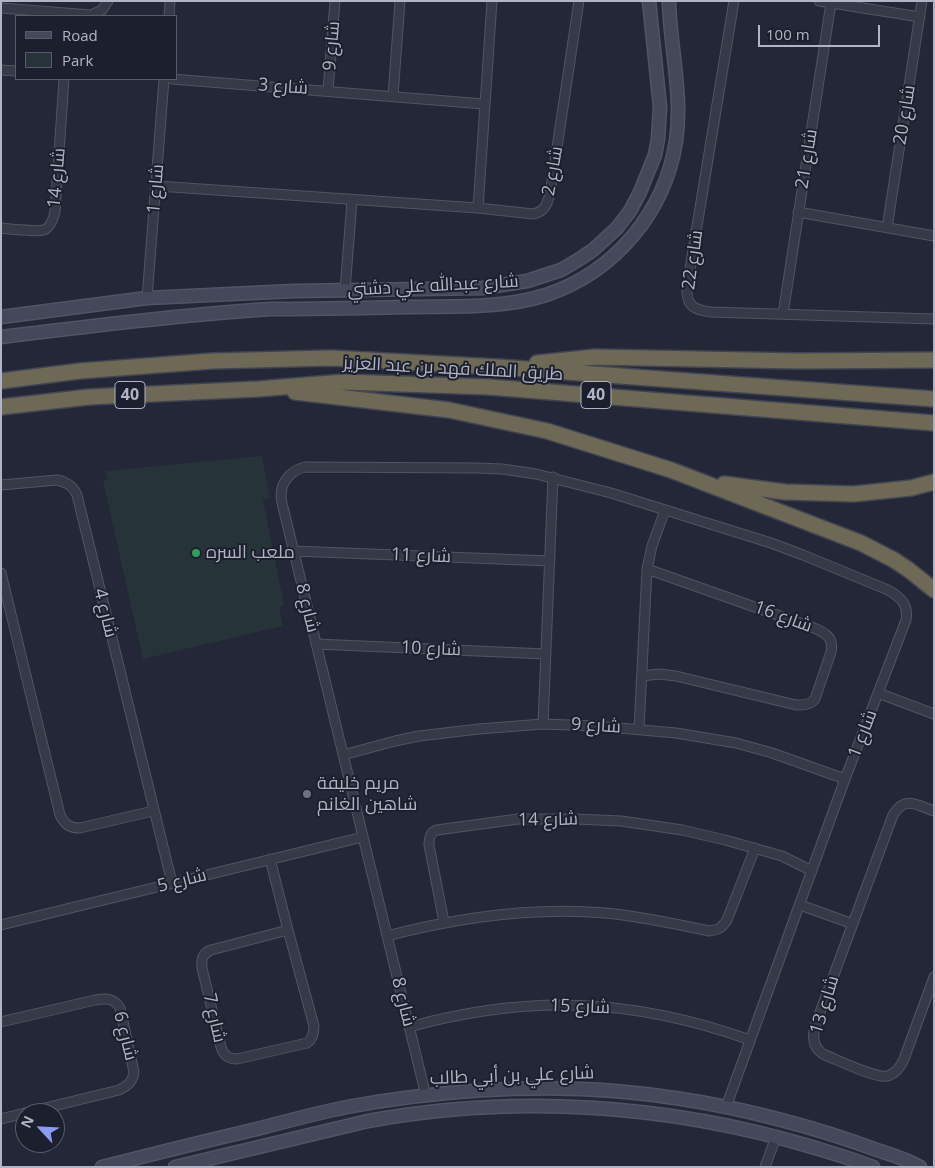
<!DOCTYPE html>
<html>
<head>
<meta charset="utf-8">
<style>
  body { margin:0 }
  #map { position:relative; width:935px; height:1168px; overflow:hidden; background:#232737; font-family:"Open Sans",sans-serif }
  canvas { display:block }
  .frame { position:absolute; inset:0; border:2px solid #b1b4c4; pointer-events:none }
  .legend { position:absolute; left:15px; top:15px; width:162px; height:65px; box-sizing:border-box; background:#1c1f2d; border:1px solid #585b69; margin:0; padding:6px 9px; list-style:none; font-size:15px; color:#b1b4c4 }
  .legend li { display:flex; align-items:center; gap:10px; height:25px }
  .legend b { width:25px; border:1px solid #585b69 }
  .north { position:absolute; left:15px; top:1103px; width:50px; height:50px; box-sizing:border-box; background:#1c1f2d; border:1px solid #585b69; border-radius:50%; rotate:295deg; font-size:14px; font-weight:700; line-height:20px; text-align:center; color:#b1b4c4 }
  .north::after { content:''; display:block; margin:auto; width:18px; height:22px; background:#8b9bef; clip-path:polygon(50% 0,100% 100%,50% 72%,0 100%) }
  .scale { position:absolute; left:758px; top:25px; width:122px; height:22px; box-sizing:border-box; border:2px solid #b1b4c4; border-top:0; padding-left:6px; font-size:15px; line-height:18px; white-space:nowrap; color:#b1b4c4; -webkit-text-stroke:4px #1c1f2d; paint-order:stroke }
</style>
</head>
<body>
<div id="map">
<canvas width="935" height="1168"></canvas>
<div class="frame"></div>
<ul class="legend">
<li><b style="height:6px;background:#45485b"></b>Road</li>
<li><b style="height:14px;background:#263439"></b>Park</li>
</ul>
<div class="north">N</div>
<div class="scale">100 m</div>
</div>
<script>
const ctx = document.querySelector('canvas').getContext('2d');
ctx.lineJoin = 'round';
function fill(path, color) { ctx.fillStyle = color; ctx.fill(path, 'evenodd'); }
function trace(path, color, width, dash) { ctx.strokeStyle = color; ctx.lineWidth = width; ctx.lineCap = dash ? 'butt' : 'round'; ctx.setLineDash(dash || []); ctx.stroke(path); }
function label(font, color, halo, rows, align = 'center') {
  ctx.font = font + ' "Open Sans",Cairo,sans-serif'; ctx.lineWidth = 4; ctx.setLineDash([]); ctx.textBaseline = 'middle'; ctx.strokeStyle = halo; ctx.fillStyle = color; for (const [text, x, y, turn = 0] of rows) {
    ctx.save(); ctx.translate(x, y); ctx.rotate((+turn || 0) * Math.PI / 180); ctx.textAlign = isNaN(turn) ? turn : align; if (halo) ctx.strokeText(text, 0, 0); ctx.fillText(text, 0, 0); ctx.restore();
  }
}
const green = new Path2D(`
  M262,456L270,498L263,500L284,605L279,607L283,626L143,659L103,481L108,479L105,471Z`);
const street = new Path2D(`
  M734,1L687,287C686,306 694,310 711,312L934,319
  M819,1L920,17
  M1,8L91,15L102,10L108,1
  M169,16L170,1
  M1,70L16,71
  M172,79L484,104
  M328,91L335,1
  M393,96L400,1
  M157,186L478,208L533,214C544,212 547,205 550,194L579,1
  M478,208L492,1
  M798,212L934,236
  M1,228C9,229 18,230 26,230C44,232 50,232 55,212L64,79
  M887,228L922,1
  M345,290L352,201
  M147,298L164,79
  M783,314L831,3
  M1,485L57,480C67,482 73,486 77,495L172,883
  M293,551L550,561
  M1,573L60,815C65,825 70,828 80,828L153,811
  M316,644L546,654
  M642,676L659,674L676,676L796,705C804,705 810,705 815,699L831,652C834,638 826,633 814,628L647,569
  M878,693L934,714
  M543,724L553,477
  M639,729L647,569L652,546L665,510
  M343,755L395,741L419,736L479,729L543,724L596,726L676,733L736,743L772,753L845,779
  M934,811C917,805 905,795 893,815L815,1026C812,1038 813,1049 825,1055C838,1060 876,1079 888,1076C896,1073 901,1066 904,1059L934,977
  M270,859L288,930L314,1026C314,1033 313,1039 307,1043L237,1059C229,1059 223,1055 221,1047L202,968C201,959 203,953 211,950L288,930
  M800,905L853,924
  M444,922L429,845C429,838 430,832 437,830L518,819H575L621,821L682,830L725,840L782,856L812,871
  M1,925L363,837
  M387,936C464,916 544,905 623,915C652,919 681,925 709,931C718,930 722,928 727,920L755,848
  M1,1022L95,1000C106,998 114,998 120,1008L134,1072C133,1082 127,1086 119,1090L1,1119
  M409,1027C529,994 633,998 750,1040
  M426,1096L282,503C278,486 288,471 305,467L477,468L502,469L536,474L611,493L771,543L803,555L888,590C900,597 909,604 906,620L845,779L726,1107
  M765,1167L776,1137`);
const secondary = new Path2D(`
  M1,317L147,298L294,291L483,288L527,281L561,270L578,260L593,250L617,228L630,211L640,192L655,155L658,139L660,107L649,1
  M1,337C91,326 181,315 271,309C316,309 362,308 407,307C453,306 502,309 546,295C615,272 665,212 676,141C683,95 670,47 669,1
  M102,1167C153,1154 205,1141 257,1129C287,1121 317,1113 347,1107C433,1091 528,1084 615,1091C673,1096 730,1106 785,1121C816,1129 847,1139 877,1150C892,1155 907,1159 920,1167
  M175,1167L368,1121C516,1094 668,1104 812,1147C832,1153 853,1159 873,1167`);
const highway = new Path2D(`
  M537,363L595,357L798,361L934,360
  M1,381L80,371L212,361L331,358L498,367L934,399
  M295,392L449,410L547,431L671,470L861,543L894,560L909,570L934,590
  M1,407L89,397L258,389L344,382L489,387L934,423
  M724,484L785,492L854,494L911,488L934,482`);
const markers = [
  [196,553,5,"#2e9e5b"],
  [307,794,5,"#6b7280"]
];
const shields = [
  [130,395,30],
  [596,395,30]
];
const shieldNames = [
  ["40",130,395],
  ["40",596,395]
];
const streetNames = [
  ["شارع 9",332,46,-85],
  ["شارع 3",283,87,4],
  ["شارع 20",905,115,-81],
  ["شارع 21",807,159,-81],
  ["شارع 2",553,171,-80],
  ["شارع 14",57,178,-85],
  ["شارع 1",156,189,-85],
  ["شارع 22",693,260,-82],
  ["شارع عبدالله علي دشتي",433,286,-3],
  ["طريق الملك فهد بن عبد العزيز",453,369,3],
  ["شارع 11",421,556,2],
  ["شارع 8",307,608,76],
  ["شارع 4",105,613,76],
  ["شارع 16",783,617,20],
  ["شارع 10",431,649,2],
  ["شارع 9",596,726,3],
  ["شارع 1",863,734,-69],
  ["شارع 14",548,820,-1],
  ["شارع 5",182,881,-14],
  ["شارع 8",403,1002,76],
  ["شارع 13",825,1005,-73],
  ["شارع 15",580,1007,2],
  ["شارع 7",214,1018,77],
  ["شارع 6",125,1036,76],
  ["شارع علي بن أبي طالب",512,1076,-2]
];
const poiNames = [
  ["ملعب السره",206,553],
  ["مريم خليفة",317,784],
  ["شاهين الغانم",317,805]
];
fill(green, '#263439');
trace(street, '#515463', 11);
trace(secondary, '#515463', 15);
trace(highway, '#414453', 18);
trace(street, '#363a48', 9);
trace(secondary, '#45485b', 12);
trace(highway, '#6d6954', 15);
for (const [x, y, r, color] of markers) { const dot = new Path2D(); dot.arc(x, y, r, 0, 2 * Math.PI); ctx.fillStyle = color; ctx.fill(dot); trace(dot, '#1c1f2d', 2); }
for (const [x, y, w] of shields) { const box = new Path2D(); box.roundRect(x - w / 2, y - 13.5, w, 27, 4); ctx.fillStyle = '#1c1f2d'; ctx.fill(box); trace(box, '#b1b4c4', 1); }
label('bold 16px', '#b1b4c4', null, shieldNames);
label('18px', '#b1b4c4', '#1c1f2d', streetNames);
label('18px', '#b1b4c4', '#1c1f2d', poiNames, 'left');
</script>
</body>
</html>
